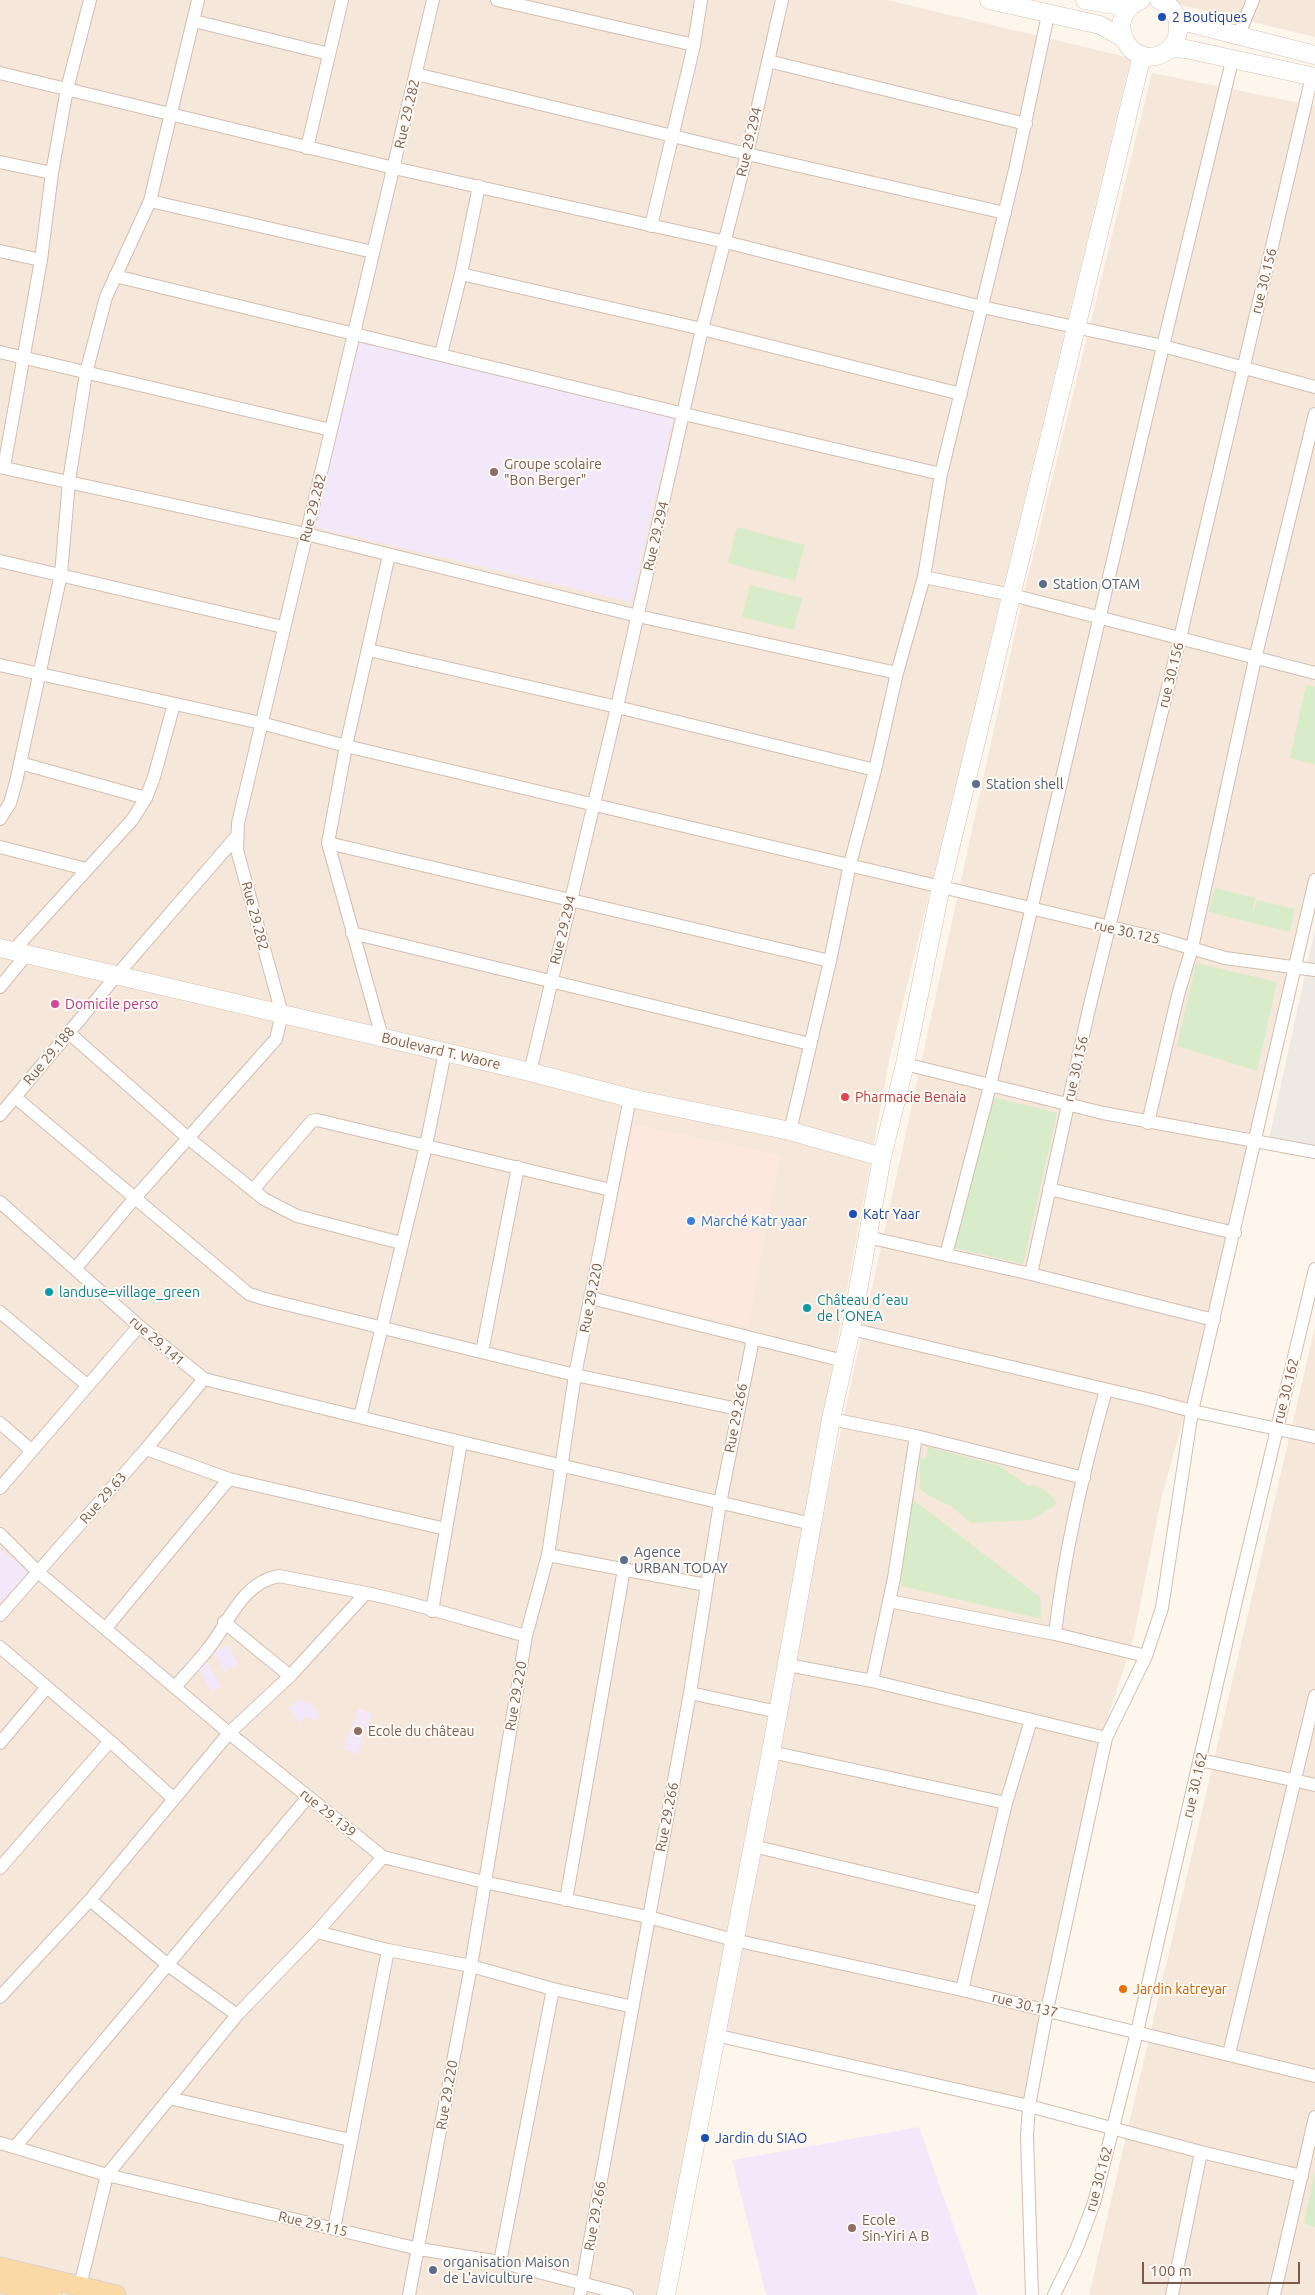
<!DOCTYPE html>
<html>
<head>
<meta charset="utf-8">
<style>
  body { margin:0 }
  #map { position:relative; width:1315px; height:2295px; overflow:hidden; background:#fdf6ec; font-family:Ubuntu,sans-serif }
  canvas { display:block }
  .scale { position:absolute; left:1142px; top:2262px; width:158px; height:22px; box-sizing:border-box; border:2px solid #7a5c4d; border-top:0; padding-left:6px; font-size:15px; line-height:18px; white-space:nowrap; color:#7a5c4d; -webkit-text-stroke:4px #fffaf3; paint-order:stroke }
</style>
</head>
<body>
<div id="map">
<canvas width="1315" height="2295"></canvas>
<div class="scale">100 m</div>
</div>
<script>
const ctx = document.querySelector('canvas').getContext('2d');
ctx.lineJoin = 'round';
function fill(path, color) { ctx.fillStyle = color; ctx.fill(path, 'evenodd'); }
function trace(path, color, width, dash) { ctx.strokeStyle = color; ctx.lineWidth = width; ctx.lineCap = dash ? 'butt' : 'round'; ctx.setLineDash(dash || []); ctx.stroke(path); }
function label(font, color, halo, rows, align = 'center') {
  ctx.font = font + ' Ubuntu,sans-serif'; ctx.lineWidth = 4; ctx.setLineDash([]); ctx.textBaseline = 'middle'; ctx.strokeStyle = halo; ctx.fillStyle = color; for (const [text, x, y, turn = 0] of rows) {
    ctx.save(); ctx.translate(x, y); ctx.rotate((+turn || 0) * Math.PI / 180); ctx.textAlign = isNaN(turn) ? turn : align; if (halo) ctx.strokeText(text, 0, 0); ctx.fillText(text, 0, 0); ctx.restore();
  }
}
const residential = new Path2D(`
  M0,0H887L1131,58L890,1056L661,2295H0Z
  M1161,0H1315V37Z
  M1152,73L1315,106V877L1191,1392L1162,1495L1134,1636L1106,1724L1023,2099L726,2031L820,1526L1022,601Z
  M1315,1327V2295H1089Z`);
const commercial = new Path2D(`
  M633,1124L780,1155L748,1327L612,1295L602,1287Z`);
const industrial = new Path2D(`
  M1315,929V1148L1269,1139Z`);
const education = new Path2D(`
  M358,341L674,416L631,602L315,527Z
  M0,1549L28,1572L0,1603Z
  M228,1645L238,1665L224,1672L214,1652Z
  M207,1662L221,1687L212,1692L198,1668Z
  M301,1699L305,1704L309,1701L320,1716L313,1721L309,1716L299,1723L289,1708Z
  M359,1708L372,1714L357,1754L343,1748Z
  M919,2127L978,2295H766L732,2160Z`);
const green = new Path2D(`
  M737,527L805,545L795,581L728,563Z
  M750,585L802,598L794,630L742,617Z
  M1306,685L1315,687V764L1290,758Z
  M1215,888L1255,898L1252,915L1257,900L1295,909L1290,932L1208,912Z
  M1196,963L1277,982L1257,1071L1177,1046Z
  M992,1097L1057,1113L1023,1264L951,1247Z
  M928,1447L1000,1466L1028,1486L1035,1485L1049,1493L1057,1503L1053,1507L1030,1520L971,1523L951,1506L927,1495L920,1489V1459L926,1458Z
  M912,1499L1040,1597L1042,1619L901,1586V1573Z
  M1315,2172V2227L1304,2223Z`);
const street = new Path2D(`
  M497,0L694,45
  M194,21L329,54
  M1238,36L1253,0
  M768,61L1026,124
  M0,73L394,168L726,242L982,307L1163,346L1315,387
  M416,74L747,154L1005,213
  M307,148L342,0
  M0,162L52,173
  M150,201L373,252
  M651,226L694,45L701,0
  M0,251L41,260
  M461,274L702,329L961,394
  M115,276L684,414L941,474
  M0,352L331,430
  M441,354L461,274L479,186
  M0,467L306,534L638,616L897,673
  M4,467L41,260L52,173L67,89L90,0
  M0,561L283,627
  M924,577L1012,595L1315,673
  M369,650L617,707L875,770
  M0,665L261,723L346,746L1157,938L1225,958L1315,970
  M20,763L146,798
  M0,819L10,803L16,782L61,574L69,481L86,373L106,297L150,201L198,0
  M328,843L830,961
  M0,847L86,869
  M352,933L810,1044
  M13,951L132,820L146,798L154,777L174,704
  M0,987L27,954
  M69,1033L188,1138L264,1199L297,1216L401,1243
  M382,1037L328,843L346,746L389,555
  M905,1064L1103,1113L1315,1152
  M530,1072L617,707L702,329L747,154L782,0
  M15,1097L249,1294L265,1299L575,1375L738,1409
  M0,1115L117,975L236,837
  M1148,1123L1178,995L1192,948L1255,659L1315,414
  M790,1131L830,961L850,864L875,770L897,673L924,577L941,474L1015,170L1048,15
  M1049,1189L1235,1233
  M253,1190L312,1121L317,1120L611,1190
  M0,1202L139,1326L204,1379L461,1442L812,1524
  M867,1237L1031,1274L1214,1320
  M946,1255L990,1086L1163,346L1232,61
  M75,1269L134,1199L276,1039L282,1014L237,850L238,823L433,0
  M1031,1274L1088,1013L1180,638L1312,76
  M591,1298L844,1361
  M0,1312L87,1385
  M851,1329L1151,1400L1192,1411L1315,1437
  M482,1352L518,1167
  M360,1417L426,1146L445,1052
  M831,1419L916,1436L1084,1478
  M0,1423L31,1450
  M146,1449L229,1479L446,1529
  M0,1488L139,1326
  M0,1534L38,1572L229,1733L383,1857L484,1882L648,1917L734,1940L962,1990L1315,2076
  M548,1555L706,1585
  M889,1601L1055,1634L1146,1656
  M432,1611L461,1442
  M0,1615L146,1449L204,1379
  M224,1622L290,1676
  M106,1628L229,1479
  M1055,1634C1064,1553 1084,1468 1106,1390
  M0,1647L110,1741L174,1799
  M788,1665L872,1681L1106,1738
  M872,1681L894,1578L916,1436
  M175,1687C186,1674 198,1662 208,1649C229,1623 241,1583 279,1576L366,1593
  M690,1693L778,1712
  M0,1743L47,1687
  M771,1752L1006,1803
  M1200,1760L1315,1785
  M753,1846L983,1901
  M0,1868L110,1741
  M90,1900L168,1965L237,2015
  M566,1900L624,1569
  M317,1932L388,1950L471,1966L553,1989L633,2007
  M962,1990L1006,1803L1031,1720
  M0,1997L90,1900L229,1733L290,1676L366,1593C420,1604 473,1622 526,1636
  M715,2035L1029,2106L1201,2152L1302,2176
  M1229,2054L1315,1696
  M169,2098L350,2140
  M0,2143L107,2175L419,2249L500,2262L627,2295
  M15,2147L308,1797
  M334,2229L388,1950
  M500,2262L553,1989
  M80,2286L107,2175L237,2015L317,1932L383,1857
  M409,2295L471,1966L526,1636L548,1555L575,1375L630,1098
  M580,2295L690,1693L720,1503L753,1339
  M1032,2295L1027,2136L1029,2106L1047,2010L1106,1738L1146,1656L1162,1608L1192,1411L1315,880
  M1054,2295L1076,2250L1094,2203L1137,2032L1236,1601L1315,1269
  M1172,2295L1201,2152
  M1274,2295L1315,2117`);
const secondary = new Path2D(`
  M989,0L1100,25L1123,38
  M1085,0L1115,5H1132
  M1141,0C1098,19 1134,76 1168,50C1175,44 1179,35 1178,26C1178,13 1170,5 1159,0
  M1178,20L1315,55
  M1170,48L1186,49L1315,77
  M0,948L530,1072L630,1098L790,1131L882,1157
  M666,2295L771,1752L831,1419L851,1329L882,1157L905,1064L941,886L1142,55`);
const primary = new Path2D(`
  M0,2267L116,2295
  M0,2283L52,2295`);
const markers = [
  [1162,17,5,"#1a4fb4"],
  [494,472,5,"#8d6e63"],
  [1043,584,5,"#5c6f8a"],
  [976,784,5,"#5c6f8a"],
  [55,1004,5,"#d1479c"],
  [845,1097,5,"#e0444e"],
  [853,1214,5,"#1a4fb4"],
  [691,1221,5,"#3f7fe0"],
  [49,1292,5,"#0f9aa8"],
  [807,1308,5,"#0f9aa8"],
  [624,1560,5,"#5c6f8a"],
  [358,1731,5,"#8d6e63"],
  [1123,1989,5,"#e8710a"],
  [705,2138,5,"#1a4fb4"],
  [852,2228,5,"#8d6e63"],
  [433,2270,5,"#5c6f8a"]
];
const transitNames = [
  ["2 Boutiques",1172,17],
  ["Katr Yaar",863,1214],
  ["Jardin du SIAO",715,2138]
];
const streetNames = [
  ["Rue 29.282",407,114,-77],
  ["Rue 29.294",749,142,-77],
  ["rue 30.156",1264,281,-76],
  ["Rue 29.282",313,508,-76],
  ["Rue 29.294",656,536,-77],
  ["rue 30.156",1171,675,-76],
  ["Rue 29.282",255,916,75],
  ["Rue 29.294",563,930,-76],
  ["rue 30.125",1127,932,13],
  ["Boulevard T. Waore",441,1051,13],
  ["Rue 29.188",49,1056,-50],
  ["rue 30.156",1076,1069,-77],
  ["Rue 29.220",591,1298,-79],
  ["rue 29.141",157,1341,41],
  ["rue 30.162",1286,1391,-76],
  ["Rue 29.266",736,1418,-79],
  ["Rue 29.63",103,1498,-49],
  ["Rue 29.220",516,1696,-80],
  ["rue 30.162",1195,1785,-77],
  ["rue 29.139",328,1813,39],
  ["Rue 29.266",667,1817,-79],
  ["rue 30.137",1025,2005,14],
  ["Rue 29.220",447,2095,-80],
  ["rue 30.162",1099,2179,-75],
  ["Rue 29.266",595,2216,-80],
  ["Rue 29.115",313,2224,13]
];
const educationNames = [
  ["Groupe scolaire",504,464],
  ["\"Bon Berger\"",504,480],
  ["Ecole du château",368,1731],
  ["Ecole",862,2220],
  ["Sin-Yiri A B",862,2236]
];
const serviceNames = [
  ["Station OTAM",1053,584],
  ["Station shell",986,784],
  ["Agence",634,1552],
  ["URBAN TODAY",634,1568],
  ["organisation Maison",443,2262],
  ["de L'aviculture",443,2278]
];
const hotelNames = [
  ["Domicile perso",65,1004]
];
const healthNames = [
  ["Pharmacie Benaia",855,1097]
];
const shopNames = [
  ["Marché Katr yaar",701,1221]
];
const cultureNames = [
  ["landuse=village_green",59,1292],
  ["Château d´eau",817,1300],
  ["de l´ONEA",817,1316]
];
const foodNames = [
  ["Jardin katreyar",1133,1989]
];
fill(residential, '#f5e8da');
fill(commercial, '#fde8e0');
fill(industrial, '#efe9e4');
fill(education, '#f3e8fa');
fill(green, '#d8ecc9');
trace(street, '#d1beb0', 14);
trace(secondary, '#d6c0b0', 19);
trace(primary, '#dad1cd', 21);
trace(street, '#fff', 12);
trace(secondary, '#fff', 18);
trace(primary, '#fbd9a5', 19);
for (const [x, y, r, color] of markers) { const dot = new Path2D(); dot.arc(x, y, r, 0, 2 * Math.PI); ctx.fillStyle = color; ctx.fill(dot); trace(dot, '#fffaf3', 2); }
label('14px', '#164399', '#fffaf3', transitNames, 'left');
label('14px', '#7a5c4d', '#fffaf3', streetNames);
label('14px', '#785e54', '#fffaf3', educationNames, 'left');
label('14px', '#4e5e75', '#fffaf3', serviceNames, 'left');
label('14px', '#b23c85', '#fffaf3', hotelNames, 'left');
label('14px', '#be3a42', '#fffaf3', healthNames, 'left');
label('14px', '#366cbe', '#fffaf3', shopNames, 'left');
label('14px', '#0d838f', '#fffaf3', cultureNames, 'left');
label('14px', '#c56008', '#fffaf3', foodNames, 'left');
</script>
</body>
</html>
